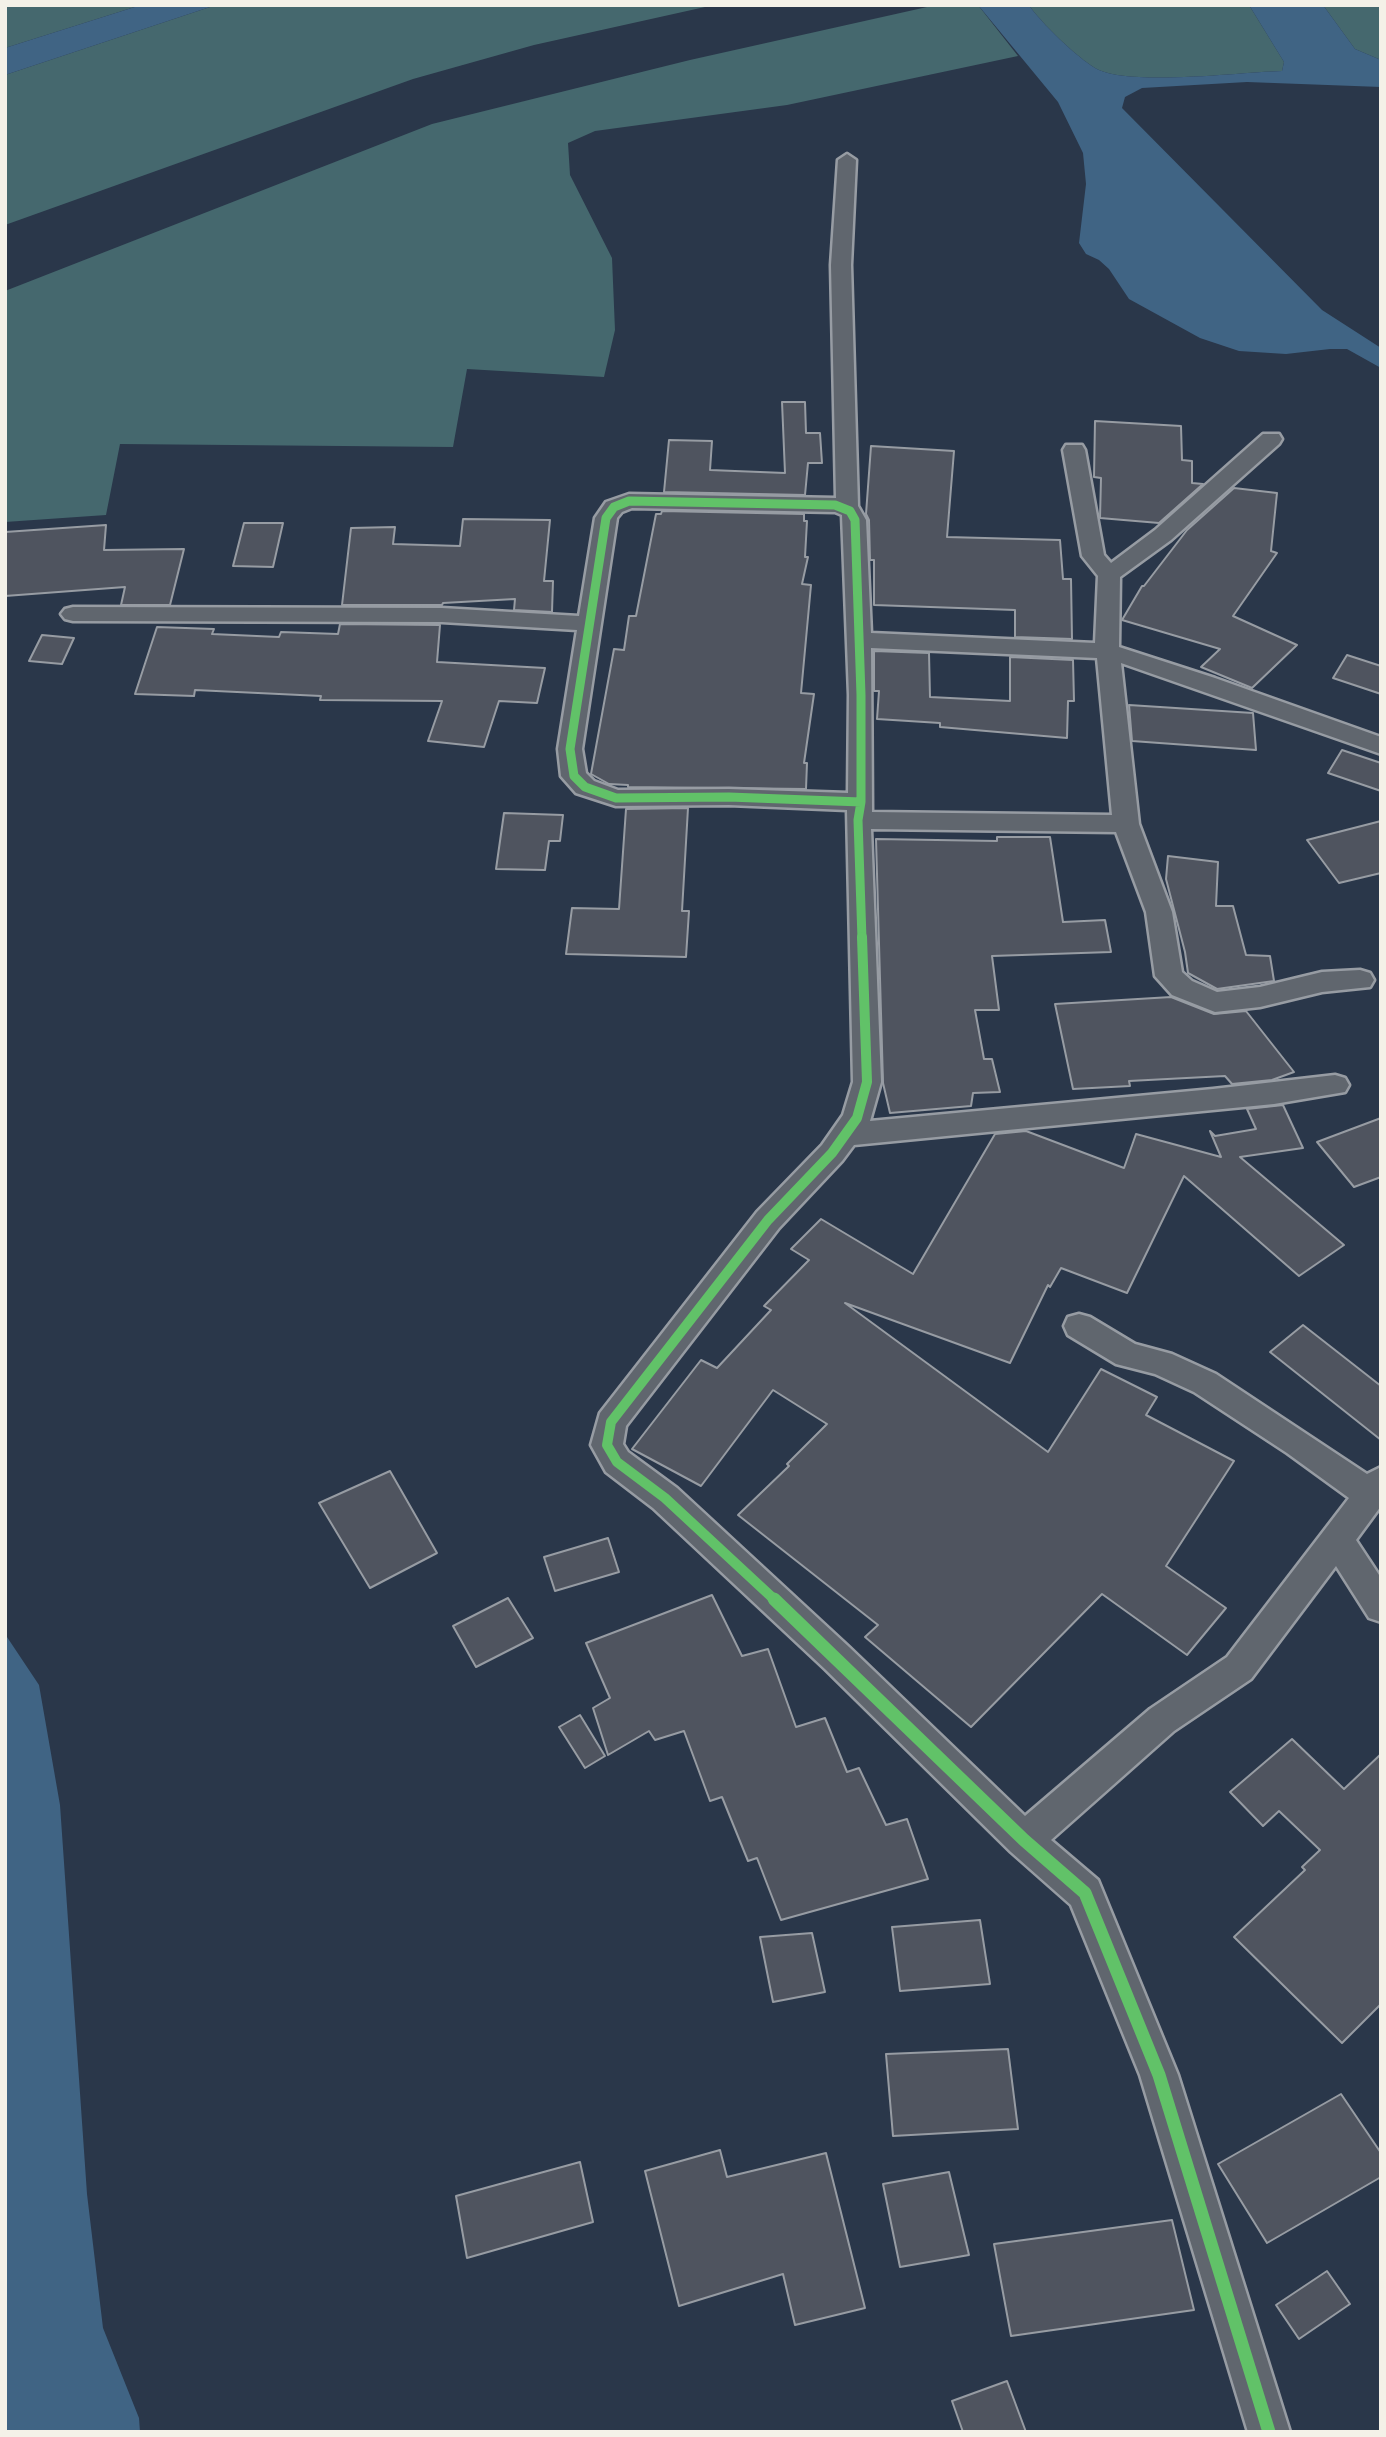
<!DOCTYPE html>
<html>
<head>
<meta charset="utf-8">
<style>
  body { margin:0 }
  #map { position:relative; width:1386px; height:2437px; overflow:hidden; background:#2a374a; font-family:Caveat,sans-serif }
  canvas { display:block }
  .frame { position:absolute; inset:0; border:7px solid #f4f1e8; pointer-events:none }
</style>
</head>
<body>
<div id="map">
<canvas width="1386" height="2437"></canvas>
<div class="frame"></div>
</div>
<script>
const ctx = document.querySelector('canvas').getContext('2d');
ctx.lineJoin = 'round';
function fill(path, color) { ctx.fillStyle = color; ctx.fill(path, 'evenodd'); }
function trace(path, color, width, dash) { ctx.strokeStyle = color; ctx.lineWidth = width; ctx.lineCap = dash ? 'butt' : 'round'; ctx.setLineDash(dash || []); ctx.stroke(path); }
const green = new Path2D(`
  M5,5H141L5,48Z
  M216,5H714L534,45L413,79L5,225V75Z
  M936,5H978L1018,56L787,105L595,131L568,143L570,175L612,258L615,330L604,377L467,369L453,447L120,444L106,515L5,522V291L432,124L690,60Z
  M1029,5H1249L1284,62L1282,71C1241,72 1127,87 1095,68C1078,58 1040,22 1029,5Z
  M1323,5H1381V60L1355,49Z`);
const water = new Path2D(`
  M141,5H216L5,75V48Z
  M978,5H1029C1040,22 1078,58 1095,68C1127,87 1241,72 1282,71L1284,62L1249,5H1323L1355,49L1381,60V87L1247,82L1142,88L1125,97L1122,108L1322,310L1381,348V368L1347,349H1330L1286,354L1239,351L1200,338L1129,299L1109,269L1099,260L1086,254L1079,243L1086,184L1083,153L1058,102Z
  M5,1634L39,1685L60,1805L87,2194L103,2328L139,2418L140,2432H5Z`);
const building = new Path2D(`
  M782,402H805L806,433H820L822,463H808L805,495L664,492L669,440L712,441L710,470L785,473Z
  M1095,421L1181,426L1182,460L1192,461V483L1203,484L1159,523L1100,518L1101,478L1094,477Z
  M871,446L954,451L947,537L1060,540L1063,579H1071L1072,639L1015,637V610L874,605V560H870L869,520L866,514Z
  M1234,488L1277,493L1271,551L1277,553L1233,616L1297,645L1252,688L1201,667L1220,649L1122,620L1142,586H1144L1187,530Z
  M662,511L804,514V521H807L805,557H808L802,584L811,585L801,693L814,694L804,763H807L806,789L628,787V785L609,784L591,774L614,649L624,650L629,616H636L656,514H661Z
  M463,519L550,520L544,581H553L552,612L514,610L515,599L443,603L442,605H342L351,528L395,527L393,544L460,546Z
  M244,523H283L273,567L233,566Z
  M106,525L104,550L184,549L170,605H121L125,587L5,596V532Z
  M340,624L440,625L437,662L545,668L537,703L499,701L484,747L428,741L442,701L320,700L321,696L195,690L194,696L135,694L157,627L214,629L212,634L279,637L281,632L338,634Z
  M42,635L74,638L62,664L29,661Z
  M874,651L929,653L930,697L1010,701V657L1073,660L1074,701H1068L1067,738L940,727V723L877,719L879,691H874Z
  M1347,655L1381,666V694L1333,678Z
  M1129,705L1253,713L1256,750L1132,741Z
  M1342,750L1381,763V791L1328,773Z
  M688,808L682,911H689L686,957L566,954L572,908L619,909L626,809Z
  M504,813L563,815L560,841H549L545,870L496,869Z
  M1381,821V873L1339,883L1307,840Z
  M997,837H1050L1063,922L1105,920L1111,952L992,956L999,1010H975L984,1059H992L1000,1092L973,1093L971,1106L890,1113L883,1083L876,839L997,841Z
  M1168,856L1218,862L1216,906H1233L1246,955L1270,956L1274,981L1217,989L1188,973L1185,952L1166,879Z
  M1171,997L1214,1014L1246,1011L1294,1072L1272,1080L1232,1084L1225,1076L1129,1081L1130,1086L1073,1089L1055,1004Z
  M1283,1105L1303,1148L1240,1157L1344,1245L1299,1276L1184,1176L1127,1293L1061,1268L1050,1287L1048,1285L1010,1363L845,1303L1048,1452L1101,1369L1157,1397L1146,1415L1234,1461L1166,1566L1226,1608L1187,1655L1102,1594L971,1727L865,1637L878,1625L738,1515L789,1466L787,1464L827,1424L773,1390L701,1486L632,1449L701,1360L717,1368L771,1310L764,1306L809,1260L791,1249L821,1219L913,1274L995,1134L1026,1131L1124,1168L1136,1134L1221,1157L1210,1131L1215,1136L1256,1129L1247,1109Z
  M1381,1118V1177L1354,1187L1317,1142Z
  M1303,1325L1381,1386V1440L1270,1352Z
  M390,1471L437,1553L370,1588L319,1503Z
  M608,1538L619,1572L555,1591L544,1557Z
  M712,1595L742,1656L768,1649L796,1727L825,1718L847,1772L859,1768L886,1825L907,1819L928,1879L781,1920L757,1858L748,1861L722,1797L710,1801L684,1731L655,1740L649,1731L608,1755L593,1708L610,1698L586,1643Z
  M508,1598L533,1638L476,1667L453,1626Z
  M580,1715L605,1756L585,1768L559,1727Z
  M1292,1739L1344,1789L1381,1754V2004L1342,2043L1234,1937L1305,1870L1302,1867L1320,1850L1279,1811L1263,1826L1230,1792Z
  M980,1920L990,1984L900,1991L892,1927Z
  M812,1933L825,1992L773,2002L760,1937Z
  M1008,2049L1018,2129L893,2136L886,2054Z
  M1341,2094L1381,2153V2177L1267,2243L1218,2164Z
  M720,2150L727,2177L826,2153L865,2308L795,2325L783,2274L679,2306L645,2171Z
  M580,2162L593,2222L467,2258L456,2196Z
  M949,2172L969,2255L900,2267L883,2184Z
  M1172,2220L1194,2310L1011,2336L994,2244Z
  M1327,2271L1350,2304L1299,2339L1276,2305Z
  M1007,2381L1026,2432H963L952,2401Z`);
const street = new Path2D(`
  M847,154L856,160L851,265L858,506L866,520L871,633L1095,643L1098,576L1082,556L1063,450L1066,445H1082L1085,450L1104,555L1111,563L1155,530L1263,434H1279L1282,439L1279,444L1171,540L1120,577L1119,647L1215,678L1381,737V754L1121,663L1139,824L1172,912L1182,972L1192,981L1217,992L1260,987L1322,972L1360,970L1370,973L1374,980L1370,987L1322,992L1260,1007L1215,1012L1172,995L1155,976L1146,912L1116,832L871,829L881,1082L870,1121L1213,1089L1335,1075L1345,1078L1349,1085L1345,1092L1274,1104L854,1145L842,1161L779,1228L626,1426L623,1444L628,1452L677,1488L849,1647L1025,1816L1150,1709L1227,1657L1349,1498L1287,1453L1194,1392L1155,1374L1116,1364L1068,1335L1064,1326L1068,1317L1079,1314L1090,1317L1135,1344L1172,1354L1216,1374L1367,1474L1381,1467V1506L1356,1540L1381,1578V1622L1369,1618L1336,1566L1251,1679L1174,1731L1051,1840L1098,1880L1178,2075L1290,2432H1248L1140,2075L1071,1905L1011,1852L825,1669L653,1508L606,1472L591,1445L600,1413L757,1212L822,1145L843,1115L853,1082L847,810L729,805L616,806L576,793L561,776L558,749L577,630L442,622L73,621L65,619L61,614L65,609L73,607L442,608L579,616L595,518L606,502L629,494L836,498L831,265L838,160ZM632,508L835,512L842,515L849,695L848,793L729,789L618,790L594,781L586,773L582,749L617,518L622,512ZM871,648L1097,658L1112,815L872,812Z`);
const cyclewayFar2 = new Path2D(`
  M629,501L835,505L850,511L855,520L861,695V802L729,797L616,798L585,787L574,776L570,749L606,518L614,507Z
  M861,802L858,820L862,939`);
const cyclewayFar1 = new Path2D(`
  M776,1601L665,1498L617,1462L607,1445L611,1422L768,1220L832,1153L857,1118L867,1082L862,937`);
const cycleway = new Path2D(`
  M774,1599L1024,1840L1085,1893L1159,2075L1269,2432`);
fill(green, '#45686e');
fill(water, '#406484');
fill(building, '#4f545f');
trace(building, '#979ca3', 2);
trace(street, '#979ca3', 5);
fill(street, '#60666e');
trace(cyclewayFar2, '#61c268', 9);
trace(cyclewayFar1, '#61c268', 10);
trace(cycleway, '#61c268', 13);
</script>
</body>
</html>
